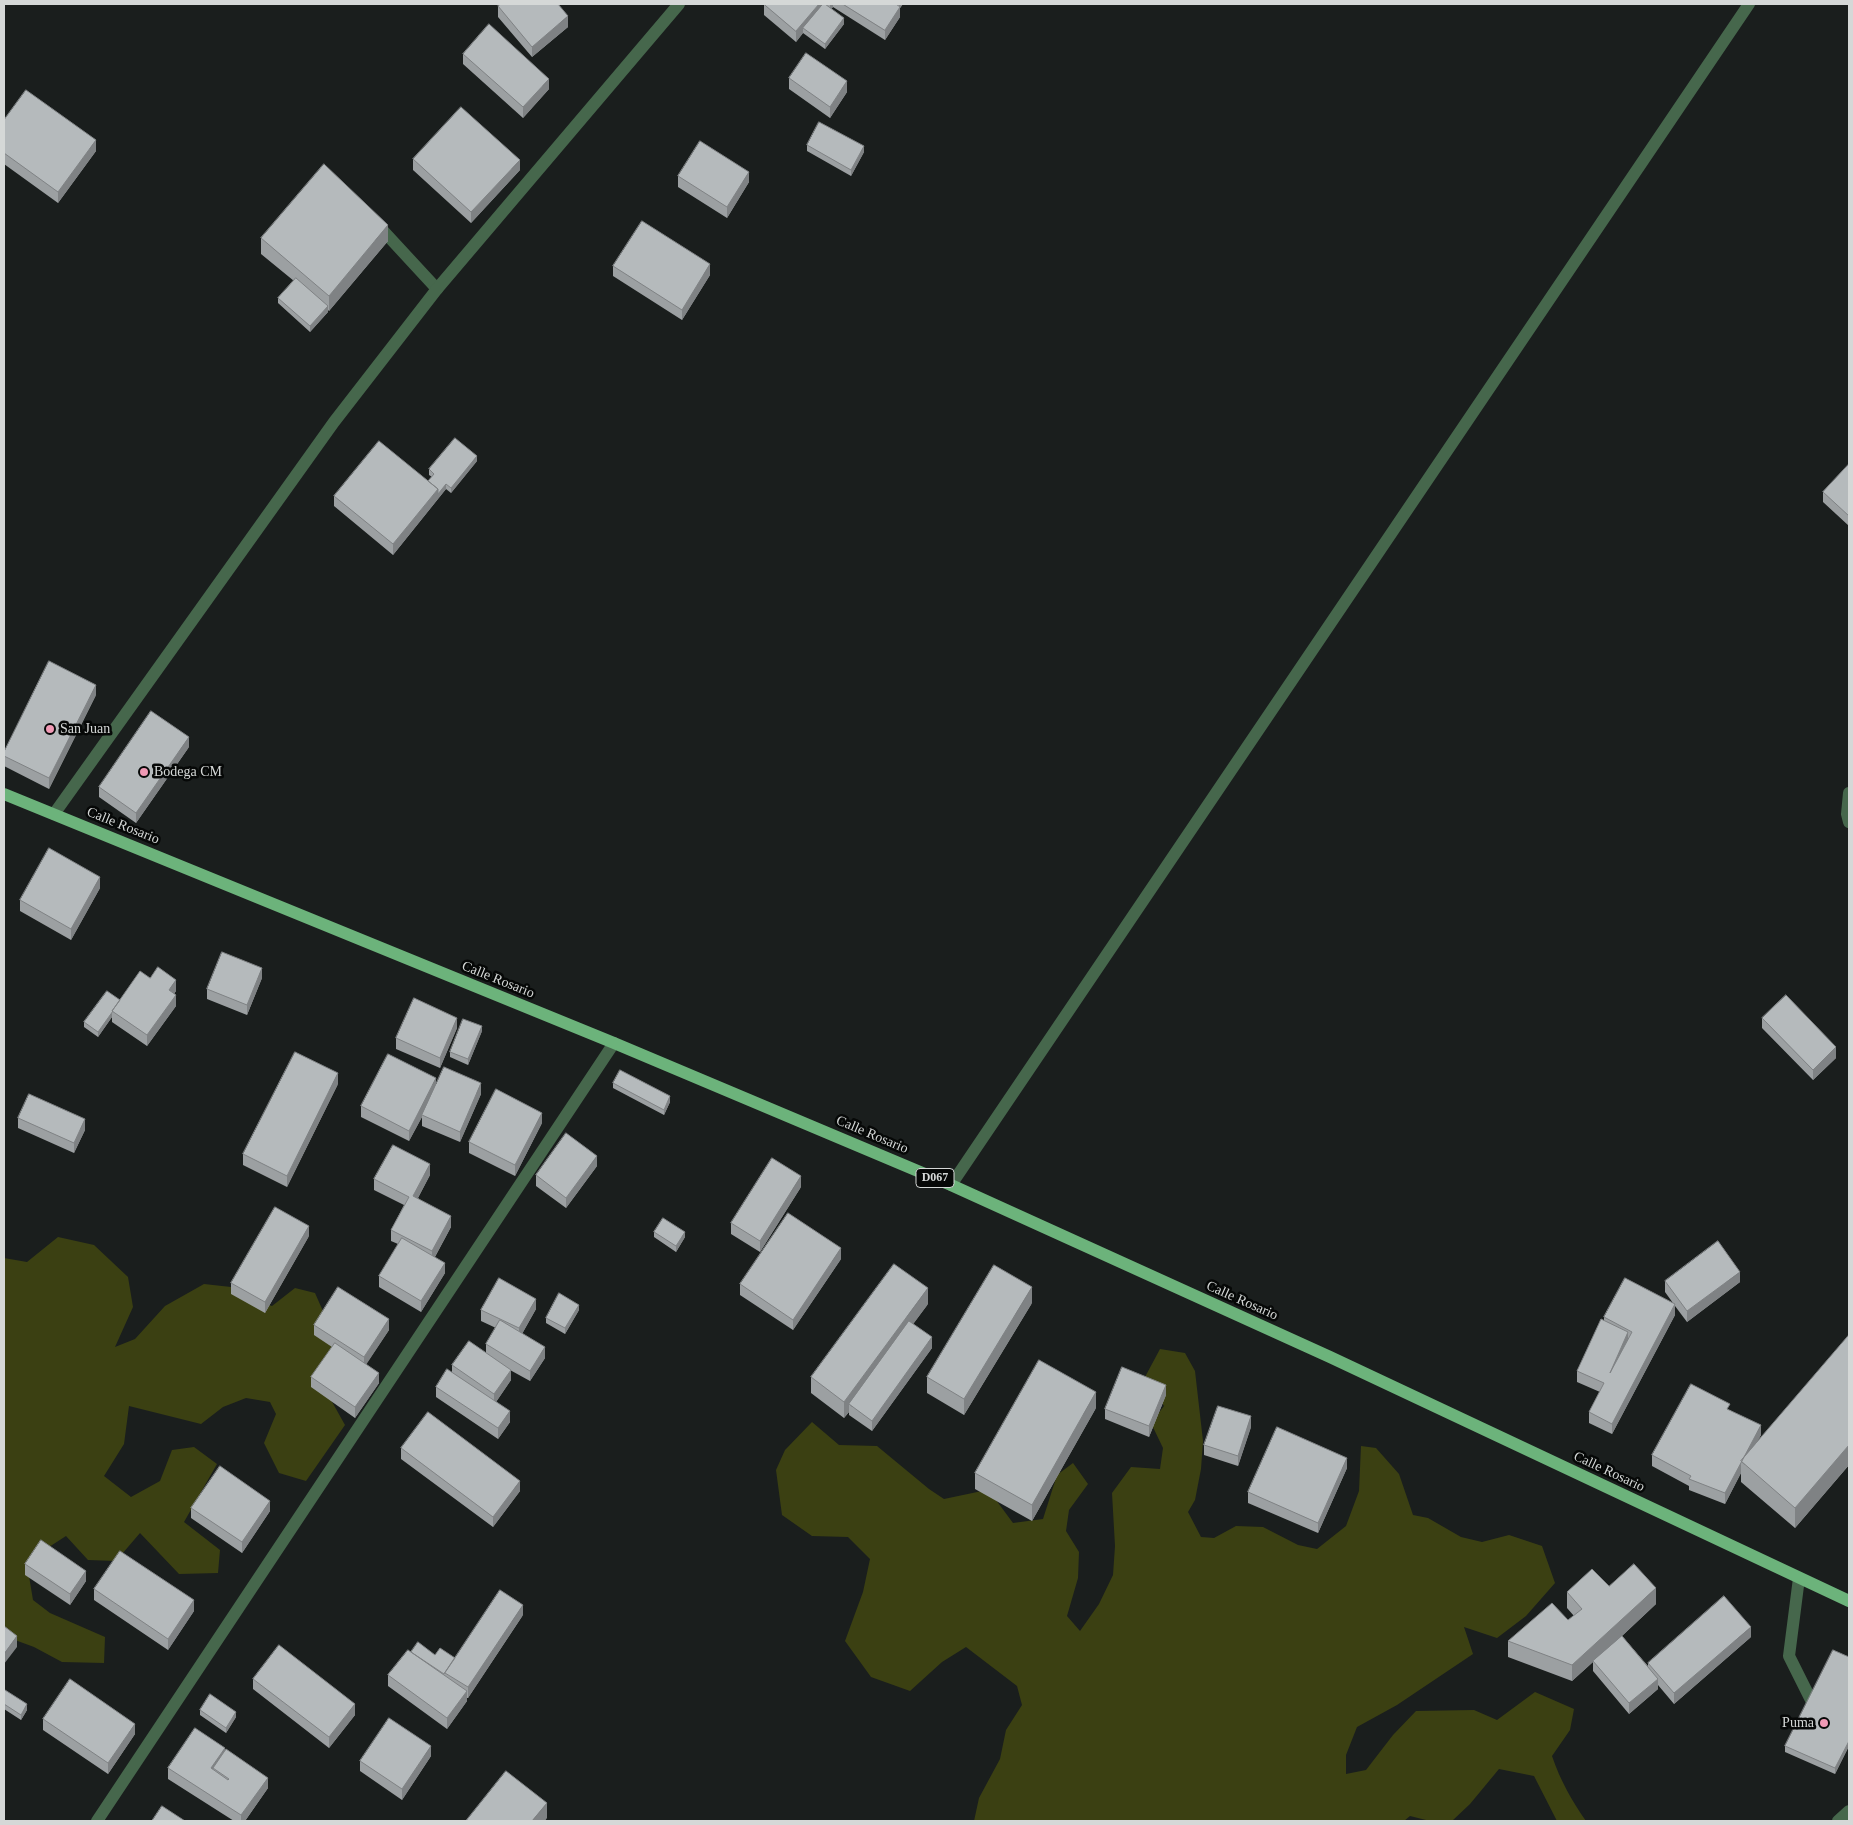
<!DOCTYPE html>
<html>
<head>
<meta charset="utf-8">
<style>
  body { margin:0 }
  #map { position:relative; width:1853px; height:1825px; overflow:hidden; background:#1a1e1d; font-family:"Times New Roman",serif }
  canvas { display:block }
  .frame { position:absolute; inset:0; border:5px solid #d5d8d7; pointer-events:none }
</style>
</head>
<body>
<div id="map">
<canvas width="1853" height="1825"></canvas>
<div class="frame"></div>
</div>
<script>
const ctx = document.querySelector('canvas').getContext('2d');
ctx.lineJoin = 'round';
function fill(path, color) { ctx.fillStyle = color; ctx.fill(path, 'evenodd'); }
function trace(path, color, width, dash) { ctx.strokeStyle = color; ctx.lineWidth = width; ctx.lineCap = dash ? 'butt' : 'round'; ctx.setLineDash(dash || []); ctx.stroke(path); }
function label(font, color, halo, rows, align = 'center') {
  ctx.font = font + ' "Times New Roman",serif'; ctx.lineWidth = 5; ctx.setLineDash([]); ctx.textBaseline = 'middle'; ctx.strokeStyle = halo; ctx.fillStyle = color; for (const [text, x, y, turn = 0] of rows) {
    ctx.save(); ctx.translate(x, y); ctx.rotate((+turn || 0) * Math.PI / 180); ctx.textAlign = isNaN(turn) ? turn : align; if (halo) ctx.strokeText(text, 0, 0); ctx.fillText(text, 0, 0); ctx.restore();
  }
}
const green = new Path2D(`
  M58,1237L94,1245L128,1277L133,1307L115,1347L135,1339L165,1306L204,1284L231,1287L252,1300L272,1306L295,1288L315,1293L334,1336L326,1391L345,1425L306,1481L279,1473L264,1443L276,1414L270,1402L246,1398L223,1407L201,1424L129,1406L124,1444L104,1476L131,1497L160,1481L172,1450L194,1447L217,1464L184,1522L220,1550L218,1573L179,1574L140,1533L116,1561L88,1560L66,1536L49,1547L28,1570L33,1600L50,1613L105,1637L104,1663L62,1662L34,1647L4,1636V1258L27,1262Z
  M1160,1349L1185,1353L1195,1371L1203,1441L1201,1469L1195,1500L1188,1512L1201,1537L1214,1538L1236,1526L1263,1527L1298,1545L1317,1549L1346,1526L1359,1491L1361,1446L1376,1448L1399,1474L1413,1515L1428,1518L1461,1537L1482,1542L1509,1535L1542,1546L1555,1583L1526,1616L1497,1638L1464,1627L1473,1654L1397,1705L1357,1727L1346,1755V1774L1366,1770L1393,1735L1416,1711L1474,1710L1497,1720L1535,1692L1574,1709L1570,1730L1552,1756C1560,1780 1572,1801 1586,1821H1557L1534,1776L1499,1769L1470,1804L1452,1821H1430L1410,1816L1404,1821H974L979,1798L1000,1759L1006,1730L1022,1705L1017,1686L966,1647L942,1662L910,1691L871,1677L845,1641L863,1592L870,1559L848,1537L812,1536L782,1515L776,1470L785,1450L812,1422L839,1445L877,1446L929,1489L944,1499L982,1491L996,1500L1013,1523L1043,1519L1057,1475L1073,1463L1088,1484L1069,1510L1066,1531L1079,1552L1078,1578L1067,1616L1080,1631L1099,1604L1113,1575L1115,1546L1112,1493L1131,1467L1160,1469L1163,1448L1151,1423L1164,1406L1145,1377Z`);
const lane = new Path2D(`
  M376,223L437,289
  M1849,793L1847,814L1849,822
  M951,1185L1749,4
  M1799,1578L1789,1656L1811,1700`);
const street = new Path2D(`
  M54,814L334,422L437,289L679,4
  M97,1821L614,1043
  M1838,1821L1849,1811`);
const primary = new Path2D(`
  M4,794L614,1043L951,1185L1330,1357L1849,1601`);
const wall = new Path2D(`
  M764,4H903L900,8V17L885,40L833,7L831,9L844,24L825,49L803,33L796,42L764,15Z
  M498,6L568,27L532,57L498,17Z
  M463,54L549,89L523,118L463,64Z
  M789,78L847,92L830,118L789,89Z
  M4,120L96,151L58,203L4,164Z
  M807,145L864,152L851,176L807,151Z
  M413,159L520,170L471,223L413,170Z
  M678,176L749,182L727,218L678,187Z
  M261,238L388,241L329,311L328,310V312L310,332L278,303V298L294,281L261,254Z
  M613,266L710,275L682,320L613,276Z
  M477,461L451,493L446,489L393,555L334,506V496L428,481L432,477L429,475V469Z
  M1849,464V526L1823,502V492Z
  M96,695L49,789L4,766V752Z
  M189,747L136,823L99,797V787Z
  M100,888L71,940L20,911V900Z
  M150,978L176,991L174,994L176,1006L147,1046L112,1022V1017L98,1037L84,1027V1022L120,1000Z
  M262,978L247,1015L207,999V989Z
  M1762,1018L1836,1058L1813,1080L1762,1028Z
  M457,1028L440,1068L396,1049V1038Z
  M482,1031L468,1065L450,1057V1052Z
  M613,1083L670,1102L664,1115L613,1088Z
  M338,1084L287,1187L243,1165V1154Z
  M436,1084L481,1094L460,1142L422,1126V1117L409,1141L361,1117V1106Z
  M18,1118L85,1130L74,1153L18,1128Z
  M542,1123L515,1176L469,1153V1142Z
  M597,1166L566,1208L536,1186V1175Z
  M430,1175L418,1198L451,1227L435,1257L445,1273L421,1312L379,1287V1276L398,1244L391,1241V1230L404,1205L374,1190V1179Z
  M801,1187L760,1252L731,1234V1223Z
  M654,1232L685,1237L676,1252L654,1237Z
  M309,1236L265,1313L231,1294V1283Z
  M841,1259L793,1330L740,1295V1284Z
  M1665,1281L1740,1282L1687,1322L1675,1306V1315L1612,1434L1589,1423V1412L1600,1392L1577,1382V1371L1604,1321V1317L1673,1303L1665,1292Z
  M1032,1303L964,1415L927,1393V1377Z
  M928,1304L913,1324L932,1348L872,1431L849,1415V1412L844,1418L811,1393V1377Z
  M536,1309L522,1334L545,1358L530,1381L510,1370L511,1380L496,1402L510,1422L498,1439L436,1397V1387L452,1372V1365L486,1353V1344L496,1328L481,1321V1310Z
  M579,1310L565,1334L546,1323V1318Z
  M314,1325L389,1330L366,1364L379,1383L355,1418L311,1387V1377L332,1347L314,1335Z
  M1849,1335V1465L1795,1528L1741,1482V1473L1725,1504L1689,1490V1486L1652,1466V1455L1730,1410L1761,1435L1756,1443Z
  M1166,1395L1149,1437L1105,1419V1409Z
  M1096,1408L1032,1521L975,1489V1473Z
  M1251,1427L1238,1466L1204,1455V1445Z
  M401,1448L520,1491L493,1527L401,1459Z
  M1347,1468L1318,1533L1248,1503V1492Z
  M191,1508L270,1511L242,1553L191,1518Z
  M25,1564L86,1581L70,1605L25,1575Z
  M1609,1586L1656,1604L1622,1636L1648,1666V1663L1751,1637L1674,1704L1658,1685V1689L1629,1714L1593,1671V1662L1572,1681L1508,1657V1641L1568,1620L1574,1616L1567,1608V1592Z
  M94,1589L194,1611L168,1650L94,1600Z
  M523,1615L468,1698H467V1701L447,1729L388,1686V1675L411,1652L455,1658Z
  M1849,1657V1746L1835,1774L1785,1752V1746Z
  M253,1679L355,1715L329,1748L253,1689Z
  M4,1693L27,1710L21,1720L4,1709Z
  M200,1710L236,1717L226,1733L200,1715Z
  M43,1719L135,1734L108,1774L43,1730Z
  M225,1751L268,1788L245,1821H234L168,1779V1768Z
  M431,1756L402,1800L360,1771V1761Z`);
const shadedWall = new Path2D(`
  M819,4H824L803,28V33L796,42V31Z
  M831,4H833V7L830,11V5Z
  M899,4H903L900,8V17L885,40V30L899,8Z
  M568,16V27L532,57V47Z
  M844,18V24L825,49V44Z
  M549,79V89L523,118V107Z
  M847,81V92L830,118V107Z
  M96,140V151L58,203V192Z
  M864,146V152L851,176V170Z
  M520,160V170L471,223V212Z
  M749,172V182L727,218V207Z
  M388,225V241L329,311V296Z
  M710,264V275L682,320V310Z
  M328,306V312L310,332V326Z
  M477,456V461L451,493V488Z
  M446,484V489L393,555V544L438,489Z
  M96,685V695L49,789V778Z
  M189,737V747L136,823V813Z
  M100,877V888L71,940V929Z
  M262,968V978L247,1015V1005Z
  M176,980V991L169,1001V990Z
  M176,995V1006L147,1046V1035Z
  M112,1012V1017L98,1037V1032Z
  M457,1018V1028L440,1068V1058Z
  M482,1026V1031L468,1065V1059Z
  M1836,1047V1058L1813,1080V1070Z
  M338,1073V1084L287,1187V1176Z
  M436,1078V1089L422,1115V1117L409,1141V1131Z
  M481,1083V1094L460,1142V1132Z
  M670,1096V1102L664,1115V1110Z
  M542,1113V1123L515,1176V1165Z
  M85,1119V1130L74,1153V1143Z
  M597,1156V1166L566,1208V1198Z
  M430,1164V1175L413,1207V1196Z
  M801,1176V1187L760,1252V1241Z
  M451,1216V1227L432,1262V1251Z
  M309,1226V1236L265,1313V1302Z
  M685,1232V1237L676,1252V1246Z
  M841,1248V1259L793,1330V1320Z
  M445,1263V1273L421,1312V1301Z
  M1740,1272V1282L1687,1322V1311Z
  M1032,1287V1303L964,1415V1399Z
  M928,1288V1304L852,1407L849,1404V1412L844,1418V1402Z
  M536,1299V1309L519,1339V1328Z
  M1675,1304V1315L1612,1434V1424Z
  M579,1305V1310L565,1334V1328Z
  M389,1319V1330L364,1368V1357Z
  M1628,1332V1342L1610,1373Z
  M932,1337V1348L872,1431V1421Z
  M545,1347V1358L530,1381V1371Z
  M511,1370V1380L494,1405V1394Z
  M379,1373V1383L355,1418V1407Z
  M1166,1385V1395L1149,1437V1426Z
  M1096,1392V1408L1032,1521V1505Z
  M510,1411V1422L498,1439V1428Z
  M1251,1416V1427L1238,1466V1456Z
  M1761,1425V1435L1745,1465L1741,1462Z
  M1849,1445V1465L1795,1528V1508Z
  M1347,1458V1468L1318,1533V1523Z
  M1741,1462V1473L1725,1504V1493Z
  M520,1481V1491L493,1527V1517Z
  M270,1501V1511L242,1553V1542Z
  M86,1571V1581L70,1605V1594Z
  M1656,1588V1604L1594,1662L1593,1661V1662L1572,1681V1665Z
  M194,1600V1611L168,1650V1639Z
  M523,1605V1615L468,1698V1687Z
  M1751,1627V1637L1674,1704V1693Z
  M17,1636V1647L4,1664V1654Z
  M1658,1679V1689L1629,1714V1703Z
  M467,1691V1701L447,1729V1718Z
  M27,1704V1710L21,1720V1715Z
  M355,1704V1715L329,1748V1737Z
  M236,1712V1717L226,1733V1728Z
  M135,1724V1734L108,1774V1763Z
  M1849,1741V1746L1835,1774V1768Z
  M431,1746V1756L402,1800V1789Z
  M225,1748V1758L213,1768V1776L211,1768Z
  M268,1778V1788L245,1821H241V1815Z
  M547,1803V1818L545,1821H532Z`);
const building = new Path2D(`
  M501,4H558L568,16L532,47L498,6Z
  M764,4H819L796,31Z
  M823,4H825L844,18L825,44L803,28Z
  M843,4H896L900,7L885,30Z
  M489,24L549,79L523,107L463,54Z
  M806,53L847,81L830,107L789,78Z
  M26,90L96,140L58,192L4,153V120Z
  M461,107L520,160L471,212L413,159Z
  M819,122L864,146L851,170L807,145Z
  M700,141L749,172L727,207L678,176Z
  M324,164L388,225L329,296L261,238Z
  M642,221L710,264L682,310L613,266Z
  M296,278L328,306L310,326L278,298Z
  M455,438L477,456L451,488L446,484L438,494V489L428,481L434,474L429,469Z
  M379,441L438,489L393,544L334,496Z
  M1849,464V516L1823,492Z
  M49,661L96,685L49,778L4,756V752Z
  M151,711L189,737L136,813L99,787Z
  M49,848L100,877L71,929L20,900Z
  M222,952L262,968L247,1005L207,989Z
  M158,967L176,980L169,990L176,995L147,1035L112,1011L140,971L150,978Z
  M107,991L120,1000L112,1011H113L98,1032L84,1022Z
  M1786,995L1836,1047L1813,1070L1762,1018Z
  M414,998L457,1018L440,1058L396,1038Z
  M463,1019L482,1026L468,1059L450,1052Z
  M295,1052L338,1073L287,1176L243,1154Z
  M388,1054L436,1078L409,1131L361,1106Z
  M444,1067L481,1083L460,1132L422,1115Z
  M620,1070L670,1096L664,1110L613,1083Z
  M496,1089L542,1113L515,1165L469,1142Z
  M29,1094L85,1119L74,1143L18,1118Z
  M566,1133L597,1156L566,1198L536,1175Z
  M393,1145L430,1164L413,1196L451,1216L432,1251L391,1230L409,1197L374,1179Z
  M772,1158L801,1176L760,1241L731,1223Z
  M275,1207L309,1226L265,1302L231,1283Z
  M788,1213L841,1248L793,1320L740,1284Z
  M663,1218L685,1232L676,1246L654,1232Z
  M402,1238L445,1263L421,1301L379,1276Z
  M1718,1241L1740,1272L1687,1311L1665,1281Z
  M894,1264L928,1288L844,1402L811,1377Z
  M994,1265L1032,1287L964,1399L927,1377Z
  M499,1278L536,1299L519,1328L481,1310Z
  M1625,1278L1675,1304L1612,1424L1589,1412L1604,1383L1577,1371L1601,1319L1628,1332L1610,1373L1632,1332L1604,1317Z
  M338,1287L389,1319L364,1357L314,1325Z
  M559,1293L579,1305L565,1328L546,1318Z
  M500,1320L545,1347L530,1371L486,1344Z
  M909,1321L932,1337L872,1421L849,1404Z
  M1849,1335V1445L1795,1508L1741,1461Z
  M469,1341L511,1370L494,1394L452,1365Z
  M335,1343L379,1373L355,1407L311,1377Z
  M1039,1360L1096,1392L1032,1505L975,1473Z
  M1122,1367L1166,1385L1149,1426L1105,1409Z
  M447,1369L510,1411L498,1428L436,1387Z
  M1691,1384L1730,1404L1727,1409L1761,1425L1725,1493L1689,1479L1691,1476L1652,1455Z
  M1218,1406L1251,1416L1238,1456L1204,1445Z
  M428,1412L520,1481L493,1517L401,1448Z
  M1277,1427L1347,1458L1318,1523L1248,1492Z
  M220,1466L270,1501L242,1542L191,1508Z
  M41,1540L86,1571L70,1594L25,1564Z
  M120,1551L194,1600L168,1639L94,1589Z
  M1634,1564L1656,1588L1572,1665L1508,1641L1552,1603L1568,1620L1582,1609L1567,1592L1592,1569L1609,1586Z
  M500,1590L523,1605L468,1687L445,1673Z
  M1724,1596L1751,1627L1674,1693L1648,1663Z
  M4,1626L17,1636L4,1654Z
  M1622,1636L1658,1679L1629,1703L1593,1661Z
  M418,1642L435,1655L440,1648L455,1658L444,1674L411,1652Z
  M279,1645L355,1704L329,1737L253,1679Z
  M408,1650L467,1691L447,1718L388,1675Z
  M1833,1650L1849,1657V1741L1835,1768L1785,1746Z
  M70,1679L135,1724L108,1763L43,1719Z
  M5,1690L27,1704L21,1715L4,1704V1693Z
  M210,1694L236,1712L226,1728L200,1710Z
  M389,1718L431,1746L402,1789L360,1761Z
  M195,1728L225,1748L211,1768L228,1780L229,1779L213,1768L226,1749L268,1778L241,1815L168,1768Z
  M506,1771L547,1803L532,1821H466Z
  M162,1806L185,1821H152Z`);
const markers = [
  [50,729,5,"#f09ab5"],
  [144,772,5,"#f09ab5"],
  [1824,1723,5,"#f09ab5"]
];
const shields = [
  [935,1178,38]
];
const shieldNames = [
  ["D067",935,1178]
];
const poiNames = [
  ["San Juan",60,729],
  ["Bodega CM",154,772],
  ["Puma",1814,1723,"right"]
];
const streetNames = [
  ["Calle Rosario",123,826,22],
  ["Calle Rosario",498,980,22],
  ["Calle Rosario",872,1135,23],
  ["Calle Rosario",1242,1301,24],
  ["Calle Rosario",1609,1472,25]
];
fill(green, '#3b4012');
trace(lane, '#46674c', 12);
trace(street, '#46674c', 12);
trace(primary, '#6cb37b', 12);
fill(wall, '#9ca0a2');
fill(shadedWall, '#7f8284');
fill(building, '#b5babc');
trace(building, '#7f8284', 1);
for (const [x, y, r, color] of markers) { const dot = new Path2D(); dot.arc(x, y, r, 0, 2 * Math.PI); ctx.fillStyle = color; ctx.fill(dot); trace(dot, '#060807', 2); }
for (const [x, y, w] of shields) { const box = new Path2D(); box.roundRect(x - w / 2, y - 9.5, w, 19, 4); ctx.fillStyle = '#060807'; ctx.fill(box); trace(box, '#d5d8d7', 1); }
label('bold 12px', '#d5d8d7', null, shieldNames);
label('14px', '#d5d8d7', '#060807', poiNames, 'left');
label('14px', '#d5d8d7', '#060807', streetNames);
</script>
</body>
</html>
